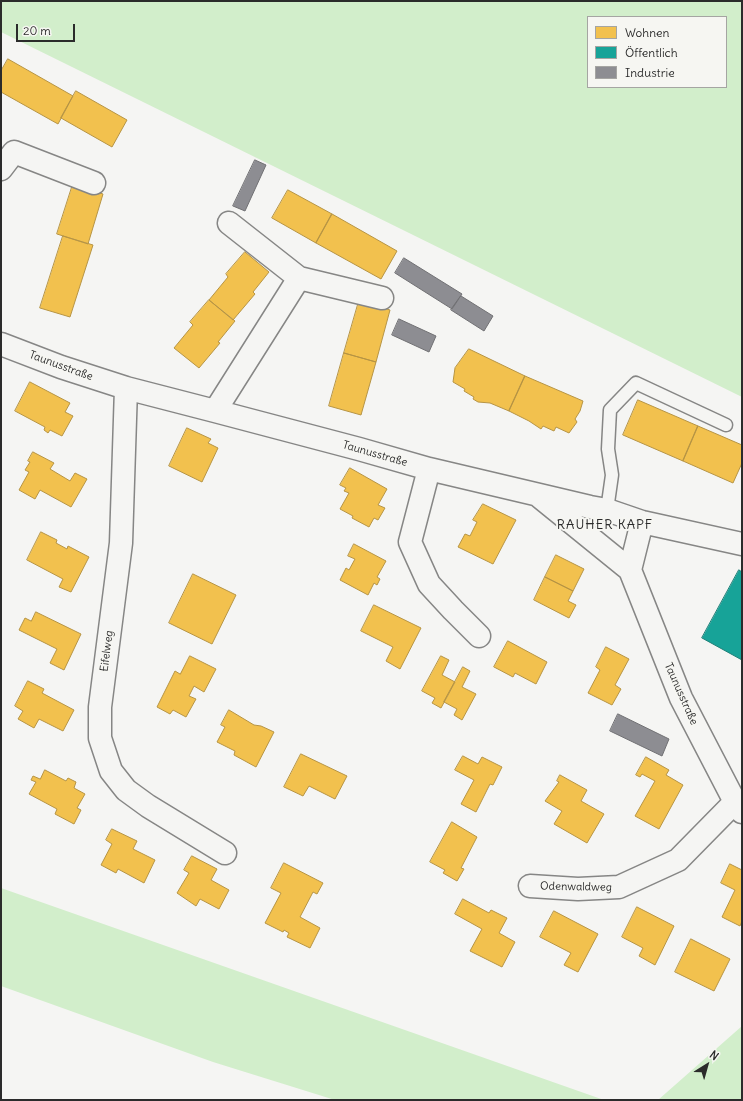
<!DOCTYPE html>
<html>
<head>
<meta charset="utf-8">
<style>
  body { margin:0 }
  #map { position:relative; width:743px; height:1101px; overflow:hidden; background:#f5f5f3; font-family:Delius,sans-serif }
  canvas { display:block }
  .frame { position:absolute; inset:0; border:2px solid #2b2b2b; pointer-events:none }
  .legend { position:absolute; left:587px; top:16px; width:140px; height:72px; box-sizing:border-box; background:#f6f6f2; border:1px solid #a5a5a2; margin:0; padding:5px 7px; list-style:none; font-size:12px; color:#2b2b2b }
  .legend li { display:flex; align-items:center; gap:8px; height:20px }
  .legend b { width:20px; border:1px solid #a5a5a2 }
  .north { position:absolute; left:687px; top:1045px; width:40px; height:40px; -webkit-text-stroke:3px #f6f6f2; paint-order:stroke; rotate:37deg; font-size:11px; font-weight:700; line-height:16px; text-align:center; color:#2b2b2b }
  .north::after { content:''; display:block; margin:auto; width:14px; height:18px; background:#2b2b2b; clip-path:polygon(50% 0,100% 100%,50% 72%,0 100%) }
  .scale { position:absolute; left:16px; top:24px; width:59px; height:18px; box-sizing:border-box; border:2px solid #2b2b2b; border-top:0; padding-left:5px; font-size:12px; line-height:14px; white-space:nowrap; color:#2b2b2b; -webkit-text-stroke:3px #f6f6f2; paint-order:stroke }
</style>
</head>
<body>
<div id="map">
<canvas width="743" height="1101"></canvas>
<div class="frame"></div>
<ul class="legend">
<li><b style="height:11px;background:#f2c14e"></b>Wohnen</li>
<li><b style="height:11px;background:#17a398"></b>Öffentlich</li>
<li><b style="height:11px;background:#8d8d92"></b>Industrie</li>
</ul>
<div class="north">N</div>
<div class="scale">20 m</div>
</div>
<script>
const ctx = document.querySelector('canvas').getContext('2d');
ctx.lineJoin = 'round';
function fill(path, color) { ctx.fillStyle = color; ctx.fill(path, 'evenodd'); }
function trace(path, color, width, dash) { ctx.strokeStyle = color; ctx.lineWidth = width; ctx.lineCap = dash ? 'butt' : 'round'; ctx.setLineDash(dash || []); ctx.stroke(path); }
function label(font, color, halo, rows, align = 'center') {
  ctx.font = font + ' Delius,sans-serif'; ctx.lineWidth = 4; ctx.setLineDash([]); ctx.textBaseline = 'middle'; ctx.strokeStyle = halo; ctx.fillStyle = color; for (const [text, x, y, turn = 0] of rows) {
    ctx.save(); ctx.translate(x, y); ctx.rotate((+turn || 0) * Math.PI / 180); ctx.textAlign = isNaN(turn) ? turn : align; if (halo) ctx.strokeText(text, 0, 0); ctx.fillText(text, 0, 0); ctx.restore();
  }
}
const green = new Path2D(`
  M1,1H742V397L1,32ZM588,17H726V87H588Z
  M1,888L604,1100H335L213,1062L1,986Z
  M742,1026V1100H658Z`);
const homes = new Path2D(`
  M8,59L73,96L58,124L1,92V71Z
  M76,91L127,120L112,147L61,118Z
  M73,184L103,194L88,244L57,234Z
  M288,190L332,214L316,243L272,218Z
  M332,214L397,251L381,279L316,243Z
  M63,236L93,245L70,317L40,308Z
  M245,252L269,272L253,292L255,294L233,320L209,300L228,277L226,274Z
  M209,300L235,321L218,342L220,343L199,368L174,348L193,325L190,322Z
  M359,301L390,310L376,362L344,353Z
  M469,349L525,376L509,411L490,403L478,402L473,399L474,397L464,391L465,389L453,382L455,368Z
  M344,353L376,362L361,415L329,406Z
  M525,376L583,401L580,411L575,419L577,422L569,433L556,427L554,431L543,426L541,429L529,421L509,411Z
  M30,382L70,403L65,412L73,416L62,436L50,430L48,433L44,430L45,427L15,411Z
  M638,400L698,426L683,461L623,435Z
  M698,426L742,445V463L733,483L683,461Z
  M187,428L211,439L208,443L218,448L202,482L169,466Z
  M33,452L54,463L50,469L70,481L75,473L87,479L71,507L40,490L35,499L19,490L29,472L25,470L30,462L28,461Z
  M350,468L387,489L378,505L385,508L378,520L374,518L369,527L352,518L353,516L340,509L349,493L344,491L346,488L340,485Z
  M483,504L516,520L493,564L458,547L465,534L470,536L477,522L473,520Z
  M41,532L57,540L56,543L67,549L68,546L89,557L71,592L59,587L63,579L27,560Z
  M354,544L386,561L377,577L380,579L377,585L374,583L368,595L340,580L346,568L349,570L355,559L348,556Z
  M556,555L584,569L573,591L545,577Z
  M193,574L236,595L212,644L169,623Z
  M545,577L573,591L568,601L576,605L569,618L534,600Z
  M374,605L421,628L400,669L386,661L393,647L361,631Z
  M36,612L81,634L64,670L50,663L57,649L19,630L25,618L31,621Z
  M508,641L547,662L536,684L515,673L513,677L494,667Z
  M606,647L629,659L615,685L621,689L612,705L588,693L600,670L596,667Z
  M190,656L216,669L204,692L194,686L189,696L196,699L186,717L173,710L170,714L157,707L175,671L180,674Z
  M441,656L449,660L442,675L455,682L441,708L432,703L435,698L422,691Z
  M463,667L470,671L462,687L476,694L462,720L454,715L457,709L444,702Z
  M28,681L44,689L42,693L74,710L63,731L39,719L34,728L18,719L23,711L15,706Z
  M229,710L254,725L261,726L274,732L256,767L234,755L235,751L217,742L225,727L221,725Z
  M301,754L347,776L335,799L309,786L303,796L284,787Z
  M463,756L478,764L482,757L502,767L493,785L490,784L476,812L461,804L474,780L455,770Z
  M646,757L669,770L666,775L683,785L659,829L635,816L655,781L642,774L640,777L636,775Z
  M45,770L66,781L68,778L76,782L74,788L85,794L77,808L81,810L74,824L55,814L57,809L29,794L36,782L31,780L33,776L40,779Z
  M560,775L587,790L581,801L604,814L587,843L554,824L562,811L545,801L559,782L557,781Z
  M452,822L477,837L461,868L464,869L457,881L443,873L445,870L430,862Z
  M112,829L137,841L133,849L155,860L144,883L118,869L116,873L101,865L112,844L106,840Z
  M192,856L217,869L211,880L229,890L219,909L200,899L196,906L177,893L189,873L184,870Z
  M284,863L323,883L317,894L313,892L300,917L320,928L310,948L287,937L289,933L284,930L283,932L265,923L281,893L271,888Z
  M730,864L742,870V921L740,926L722,917L735,890L721,883Z
  M463,899L489,913L491,910L507,918L499,933L515,942L502,967L470,951L482,929L455,914Z
  M637,907L674,926L655,965L639,956L643,948L622,937Z
  M554,911L598,934L578,972L564,965L571,953L540,937Z
  M691,939L730,959L714,991L675,972Z`);
const public = new Path2D(`
  M739,570L742,572V660L702,638Z`);
const industry = new Path2D(`
  M255,160L266,165L245,211L233,206Z
  M404,258L462,294L452,309L395,273Z
  M461,296L493,316L484,331L451,310Z
  M399,319L436,336L429,352L392,335Z
  M618,714L669,739L662,756L610,731Z`);
const lane = new Path2D(`
  M607,510L612,475L608,449L610,410L636,383L726,425`);
const street = new Path2D(`
  M1,169L14,152L94,183
  M229,223L299,278
  M1,344L61,367L126,388L215,411L359,449L429,469L590,507L607,510L642,522L742,544
  M126,388L121,543L100,707V738L111,771L126,790L148,806L225,853
  M215,411L299,278L382,298
  M429,469L410,542L429,584L453,610L479,636
  M540,497L630,570L681,698L735,802L742,812
  M630,570L642,522
  M530,886L578,889L619,887L678,860L735,802`);
const streetNames = [
  ["Taunusstraße",61,366,20],
  ["Taunusstraße",375,454,16],
  ["Eifelweg",107,651,-83],
  ["Taunusstraße",681,694,66],
  ["Odenwaldweg",576,887,1]
];
const quarterNames = [
  ["RAUHER KAPF",605,525]
];
fill(green, '#d2eecb');
fill(homes, '#f2c14e');
trace(homes, '#b69444', 1);
fill(public, '#17a398');
trace(public, '#1d7f77', 1);
fill(industry, '#8d8d92');
trace(industry, '#707073', 1);
trace(lane, '#868685', 15);
trace(street, '#868685', 25);
trace(lane, '#f5f5f3', 12);
trace(street, '#f5f5f3', 22);
label('11px', '#2b2b2b', '#f6f6f2', streetNames);
ctx.letterSpacing = '1px';
label('13px', '#2b2b2b', '#f6f6f2', quarterNames);
ctx.letterSpacing = '0px';
</script>
</body>
</html>
